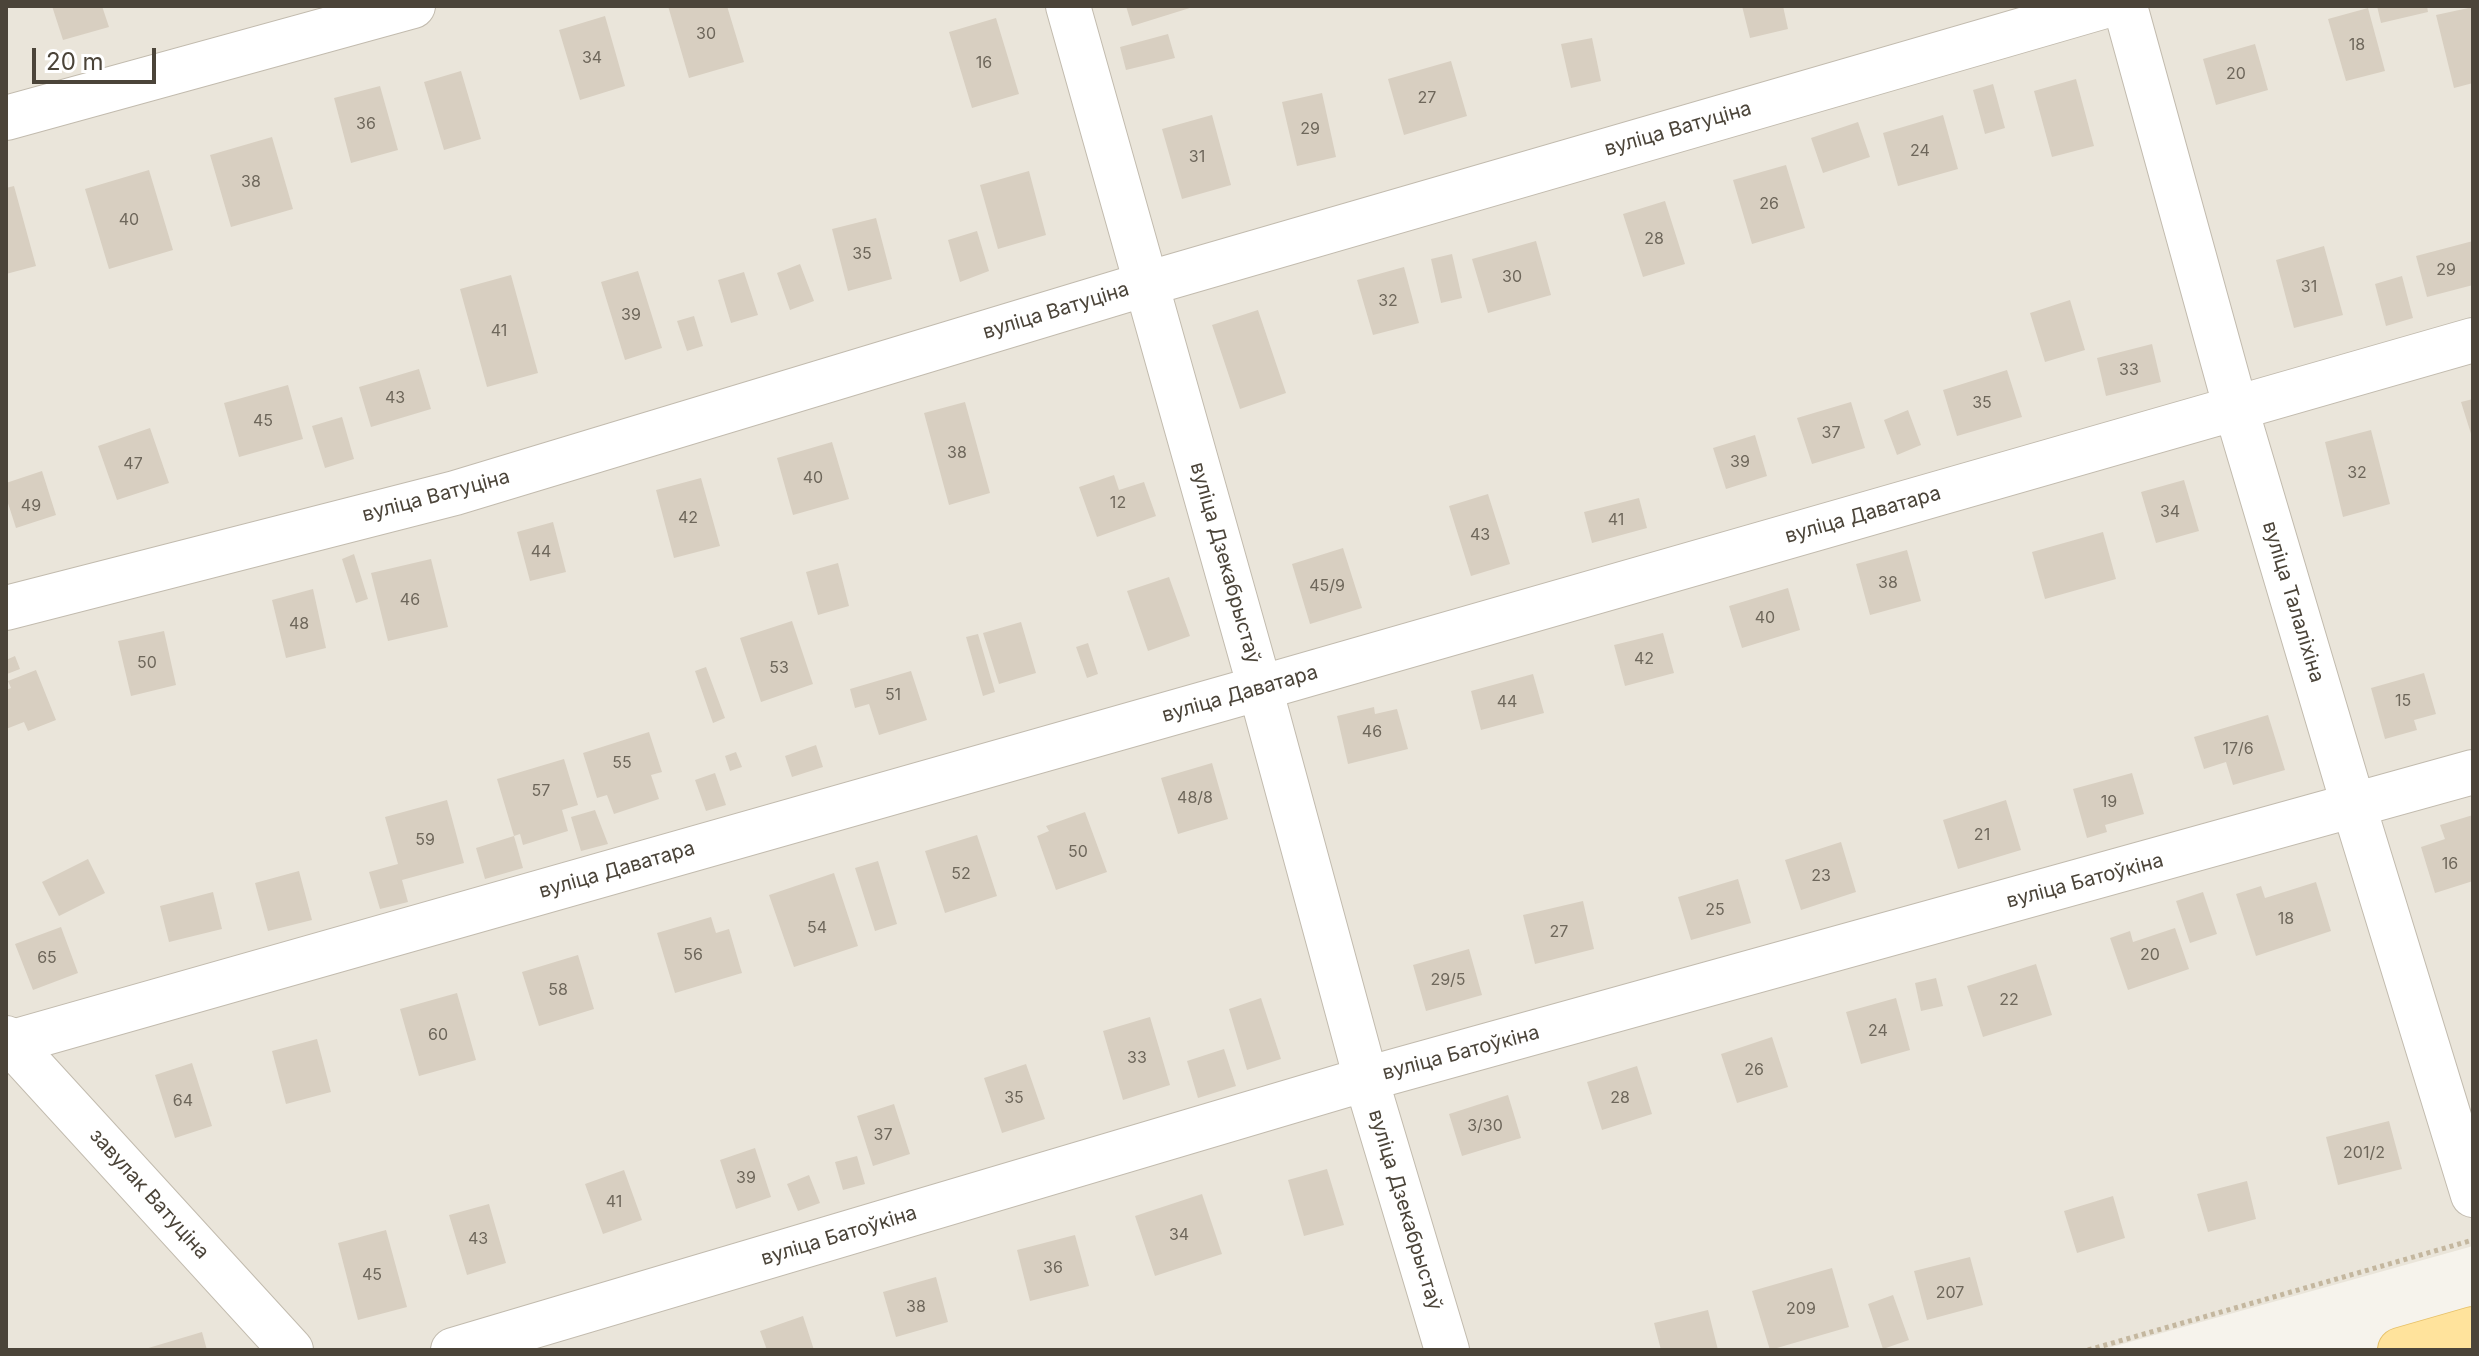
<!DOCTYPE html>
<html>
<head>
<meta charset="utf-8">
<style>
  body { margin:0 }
  #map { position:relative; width:2479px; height:1356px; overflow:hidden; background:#f6f3ec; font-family:Inter,sans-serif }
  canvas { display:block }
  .frame { position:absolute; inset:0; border:8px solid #4b4439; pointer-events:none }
  .scale { position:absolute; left:32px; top:48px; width:124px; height:36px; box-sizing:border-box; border:4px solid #4b4439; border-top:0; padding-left:10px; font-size:24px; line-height:28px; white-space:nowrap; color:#4b4439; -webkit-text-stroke:6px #fff; paint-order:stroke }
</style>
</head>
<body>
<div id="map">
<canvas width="2479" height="1356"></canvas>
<div class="frame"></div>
<div class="scale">20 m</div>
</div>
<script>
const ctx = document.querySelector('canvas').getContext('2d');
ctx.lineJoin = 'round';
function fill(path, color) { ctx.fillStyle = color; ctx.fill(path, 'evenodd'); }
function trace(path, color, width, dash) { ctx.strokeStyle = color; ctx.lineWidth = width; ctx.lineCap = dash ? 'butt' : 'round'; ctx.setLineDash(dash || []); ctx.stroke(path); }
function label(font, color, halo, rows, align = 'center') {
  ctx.font = font + ' Inter,sans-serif'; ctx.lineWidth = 8; ctx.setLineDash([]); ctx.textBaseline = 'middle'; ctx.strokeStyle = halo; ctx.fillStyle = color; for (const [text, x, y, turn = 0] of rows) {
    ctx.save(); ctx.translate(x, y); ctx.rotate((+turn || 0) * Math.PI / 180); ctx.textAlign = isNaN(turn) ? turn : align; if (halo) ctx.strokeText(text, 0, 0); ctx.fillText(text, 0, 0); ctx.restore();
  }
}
const residential = new Path2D(`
  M6,6H2473V1246L2101,1350H6Z`);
const building = new Path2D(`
  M52,6H102L109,27L63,40Z
  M668,6H727L744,62L689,78Z
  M1126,6H1193V7L1132,26Z
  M1742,6H1783L1788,29L1750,38Z
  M2377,6H2427L2428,12L2381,23Z
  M2473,7V83L2454,88L2436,15Z
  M2368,8L2385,71L2346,81L2328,19Z
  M605,16L625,86L580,100L559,30Z
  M996,18L1019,94L972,108L949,32Z
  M1168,34L1175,58L1126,70L1120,47Z
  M1592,38L1601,81L1571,88L1561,44Z
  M2255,44L2268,90L2216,105L2203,59Z
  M1451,61L1467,116L1404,135L1388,79Z
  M461,71L481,139L444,150L424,82Z
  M2076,79L2094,146L2052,157L2034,91Z
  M1993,84L2005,128L1985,134L1973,90Z
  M380,86L398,150L351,163L334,98Z
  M1322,93L1336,157L1297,166L1282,102Z
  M1212,115L1231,185L1182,199L1162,129Z
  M1943,115L1958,169L1898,186L1883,133Z
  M1858,122L1870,157L1823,173L1811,138Z
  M272,137L293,209L231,227L210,155Z
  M1786,165L1805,228L1752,244L1733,180Z
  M149,170L173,250L109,269L85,189Z
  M1029,171L1046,235L998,249L980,185Z
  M14,186L36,266L6,274V188Z
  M1665,201L1685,264L1643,277L1623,214Z
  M876,218L892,279L848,291L832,229Z
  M977,231L989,271L960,282L948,240Z
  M1536,241L1551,295L1488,313L1472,259Z
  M2473,241V285L2427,297L2416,256Z
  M2324,246L2343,315L2294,328L2276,260Z
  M1452,254L1462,298L1441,303L1431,259Z
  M800,264L814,301L790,310L777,273Z
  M1404,267L1419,323L1373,335L1357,280Z
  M638,271L662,348L625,360L601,282Z
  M744,272L758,315L731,323L718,280Z
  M511,275L538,373L487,387L460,289Z
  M2402,276L2413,318L2386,326L2375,284Z
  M2070,300L2085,350L2045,362L2030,313Z
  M1258,310L1286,393L1240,409L1212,325Z
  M694,316L703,346L687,351L677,321Z
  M2152,344L2161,382L2106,396L2097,358Z
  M419,369L431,409L371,427L359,387Z
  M2007,370L2022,417L1957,436L1943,390Z
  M288,385L303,439L239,457L224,403Z
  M2473,399V437H2472L2461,402Z
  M965,402L990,493L949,505L924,413Z
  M1851,402L1865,448L1812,464L1797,418Z
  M1908,410L1921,445L1897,455L1884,420Z
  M342,417L354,459L325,468L312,426Z
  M150,428L169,483L117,500L98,446Z
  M2371,430L2390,504L2343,517L2325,442Z
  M1755,435L1767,476L1726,489L1713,448Z
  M832,442L849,499L793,515L777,458Z
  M42,471L56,515L16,528L6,497V483Z
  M1114,475L1119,490L1144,482L1156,516L1097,537L1079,487Z
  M701,478L720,546L674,558L656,490Z
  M2184,480L2199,531L2156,543L2141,492Z
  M1488,494L1510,564L1471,576L1449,506Z
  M1639,498L1647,528L1592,543L1584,512Z
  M553,522L566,572L530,581L517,532Z
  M2103,532L2116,579L2045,599L2032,552Z
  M1343,548L1362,608L1310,624L1292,564Z
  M1907,550L1921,601L1870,615L1856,564Z
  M354,554L368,599L356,603L342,559Z
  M431,559L448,627L388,641L371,573Z
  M838,563L849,606L818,615L806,572Z
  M1169,577L1190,636L1148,651L1127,591Z
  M1788,588L1800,630L1742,648L1729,606Z
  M313,589L326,648L286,658L272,600Z
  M792,621L813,684L761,702L740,638Z
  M1021,622L1036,673L999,684L983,633Z
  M164,631L176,685L131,696L118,641Z
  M1663,633L1674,673L1625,686L1614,645Z
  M978,634L995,692L983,696L966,637Z
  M1088,643L1098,674L1087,678L1076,647Z
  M15,656L20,669L7,674L6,660Z
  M706,667L725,718L713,723L695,671Z
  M36,670L56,720L28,731L24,722L6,729V690L11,688L8,681Z
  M911,671L927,720L879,735L869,704L855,708L850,689Z
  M2424,673L2436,714L2414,720L2417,730L2385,739L2371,688Z
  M1533,674L1544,713L1481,730L1471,691Z
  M1374,707L1375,714L1397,709L1408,749L1348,764L1337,716Z
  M2268,715L2285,770L2233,785L2226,762L2204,769L2194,737Z
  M649,732L662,772L651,775L659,799L614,814L607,795L597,798L583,753Z
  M816,745L823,767L792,777L785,756Z
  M736,752L742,767L730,771L725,756Z
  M564,759L578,805L562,810L568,831L523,845L520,834L514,836L497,779Z
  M1212,763L1228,819L1178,834L1161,778Z
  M715,773L726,805L706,811L695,780Z
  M2132,773L2144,814L2105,825L2107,832L2087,838L2073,789Z
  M447,800L464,863L402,880L408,902L380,909L369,872L398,864L385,817Z
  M2006,800L2021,850L1958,869L1943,820Z
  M595,810L608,844L581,851L571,817Z
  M1085,812L1107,872L1056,890L1037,836L1049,831L1046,826Z
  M2473,815V881L2435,893L2421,847L2445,839L2440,825Z
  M977,835L997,896L945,913L925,851Z
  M514,836L523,868L485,879L476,848Z
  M1841,842L1856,892L1801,910L1785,860Z
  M88,859L105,893L59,916L42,882Z
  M878,861L897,924L875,931L855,868Z
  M299,871L312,920L268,931L255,883Z
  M834,873L858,946L794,967L769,895Z
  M1738,879L1751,923L1691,940L1678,897Z
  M2316,882L2331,931L2256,956L2236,894L2261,886L2265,898Z
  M213,892L222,929L169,942L160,906Z
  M2203,892L2217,934L2190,943L2176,901Z
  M1583,901L1594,949L1535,964L1523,915Z
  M711,917L716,933L729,929L742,973L675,993L657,933Z
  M61,927L78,973L33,990L15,944Z
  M2175,928L2189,969L2128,990L2110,938L2130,931L2133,942Z
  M1469,949L1482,995L1426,1011L1413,965Z
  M578,955L594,1009L539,1026L522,972Z
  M2036,964L2052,1015L1983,1037L1967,986Z
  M1936,978L1943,1006L1921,1011L1915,983Z
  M457,993L476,1060L419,1076L400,1009Z
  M1261,998L1281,1059L1247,1070L1229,1009Z
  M1896,998L1910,1050L1861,1064L1846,1012Z
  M1150,1017L1170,1085L1123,1100L1103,1031Z
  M1772,1037L1788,1087L1737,1103L1721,1054Z
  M317,1039L331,1092L286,1104L272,1051Z
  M1224,1049L1236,1086L1198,1098L1187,1061Z
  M192,1063L212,1126L175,1138L155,1075Z
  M1026,1064L1045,1119L1002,1133L984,1078Z
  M1637,1066L1652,1114L1602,1130L1587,1082Z
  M1508,1095L1521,1138L1462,1156L1449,1114Z
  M894,1104L910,1154L873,1166L857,1116Z
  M2389,1121L2402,1169L2338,1185L2326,1137Z
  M755,1148L771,1197L736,1209L720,1160Z
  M857,1156L865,1184L843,1190L835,1162Z
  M1327,1169L1344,1225L1304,1236L1288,1180Z
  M624,1170L642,1220L603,1234L585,1184Z
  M809,1175L820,1203L798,1211L787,1184Z
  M2247,1181L2256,1219L2208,1232L2197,1194Z
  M1202,1194L1222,1254L1155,1276L1135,1216Z
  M2113,1196L2125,1238L2077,1253L2064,1211Z
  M489,1204L506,1263L467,1275L449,1215Z
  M386,1230L407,1307L358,1320L338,1243Z
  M1075,1235L1089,1286L1030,1301L1017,1250Z
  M1970,1257L1983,1305L1927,1320L1914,1271Z
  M1832,1268L1849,1327L1770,1350L1752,1291Z
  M936,1277L948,1322L896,1337L883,1292Z
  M1893,1295L1909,1340L1883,1349L1868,1304Z
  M1708,1310L1718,1350H1661L1654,1323Z
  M803,1316L814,1350H767L760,1331Z
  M202,1332L207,1350H145V1349Z`);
const path = new Path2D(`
  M2088,1350L2473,1240`);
const minor = new Path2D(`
  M1068,6L1260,688L1366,1079L1447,1350
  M2125,6L2236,409L2354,807L2473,1195
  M6,118L413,6
  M6,608L455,493L1146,284L2105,6
  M6,1038L291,1350
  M6,1044L1260,688L2473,340
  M453,1350L1366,1079L2473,772`);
const major = new Path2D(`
  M2400,1350L2473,1329`);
const numberNames = [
  ["30",706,34],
  ["18",2357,45],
  ["34",592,58],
  ["16",984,63],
  ["20",2236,74],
  ["27",1427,98],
  ["36",366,124],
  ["29",1310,129],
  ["24",1920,151],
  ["31",1197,157],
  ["38",251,182],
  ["26",1769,204],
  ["40",129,220],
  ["28",1654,239],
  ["35",862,254],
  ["29",2446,270],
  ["30",1512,277],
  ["31",2309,287],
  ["32",1388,301],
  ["39",631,315],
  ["41",499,331],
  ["33",2129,370],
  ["43",395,398],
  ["35",1982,403],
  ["45",263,421],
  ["37",1831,433],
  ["38",957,453],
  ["39",1740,462],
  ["47",133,464],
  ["32",2357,473],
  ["40",813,478],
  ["12",1118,503],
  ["49",31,506],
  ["34",2170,512],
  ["42",688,518],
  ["41",1616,520],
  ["43",1480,535],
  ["44",541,552],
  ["38",1888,583],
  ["45/9",1327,586],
  ["46",410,600],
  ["40",1765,618],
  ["48",299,624],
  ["42",1644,659],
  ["50",147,663],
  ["53",779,668],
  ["51",893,695],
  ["15",2403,701],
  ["44",1507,702],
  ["46",1372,732],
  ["17/6",2238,749],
  ["55",622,763],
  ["57",541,791],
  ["48/8",1195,798],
  ["19",2109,802],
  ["21",1982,835],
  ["59",425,840],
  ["50",1078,852],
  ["16",2450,864],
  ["52",961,874],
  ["23",1821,876],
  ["25",1715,910],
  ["18",2286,919],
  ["54",817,928],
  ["27",1559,932],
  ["56",693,955],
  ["20",2150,955],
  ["65",47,958],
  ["29/5",1448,980],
  ["58",558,990],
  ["22",2009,1000],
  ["24",1878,1031],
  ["60",438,1035],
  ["33",1137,1058],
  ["26",1754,1070],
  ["35",1014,1098],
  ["28",1620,1098],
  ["64",183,1101],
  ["3/30",1485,1126],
  ["37",883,1135],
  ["201/2",2364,1153],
  ["39",746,1178],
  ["41",614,1202],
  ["34",1179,1235],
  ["43",478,1239],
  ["36",1053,1268],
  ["45",372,1275],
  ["207",1950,1293],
  ["38",916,1307],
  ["209",1801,1309]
];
const streetNames = [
  ["вуліца Ватуціна",1678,129,-16],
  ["вуліца Ватуціна",1056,311,-17],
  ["вуліца Ватуціна",436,496,-15],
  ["вуліца Даватара",1863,515,-16],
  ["вуліца Дзекабрыстаў",1225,563,74],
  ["вуліца Талаліхіна",2293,602,73],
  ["вуліца Даватара",1240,694,-16],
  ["вуліца Даватара",617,870,-16],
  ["вуліца Батоўкіна",2085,881,-15],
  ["вуліца Батоўкіна",1461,1053,-15],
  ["завулак Ватуціна",149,1194,48],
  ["вуліца Дзекабрыстаў",1405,1210,73],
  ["вуліца Батоўкіна",839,1236,-17]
];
fill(residential, '#eae5da');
fill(building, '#d8cfc1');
trace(minor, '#c2bbae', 46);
trace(major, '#e6c16a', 46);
trace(path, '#c4b79f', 5, [4, 4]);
trace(minor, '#fff', 44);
trace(major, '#ffe39c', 44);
label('16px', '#6e675b', null, numberNames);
label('20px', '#4b4439', '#fff', streetNames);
</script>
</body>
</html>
